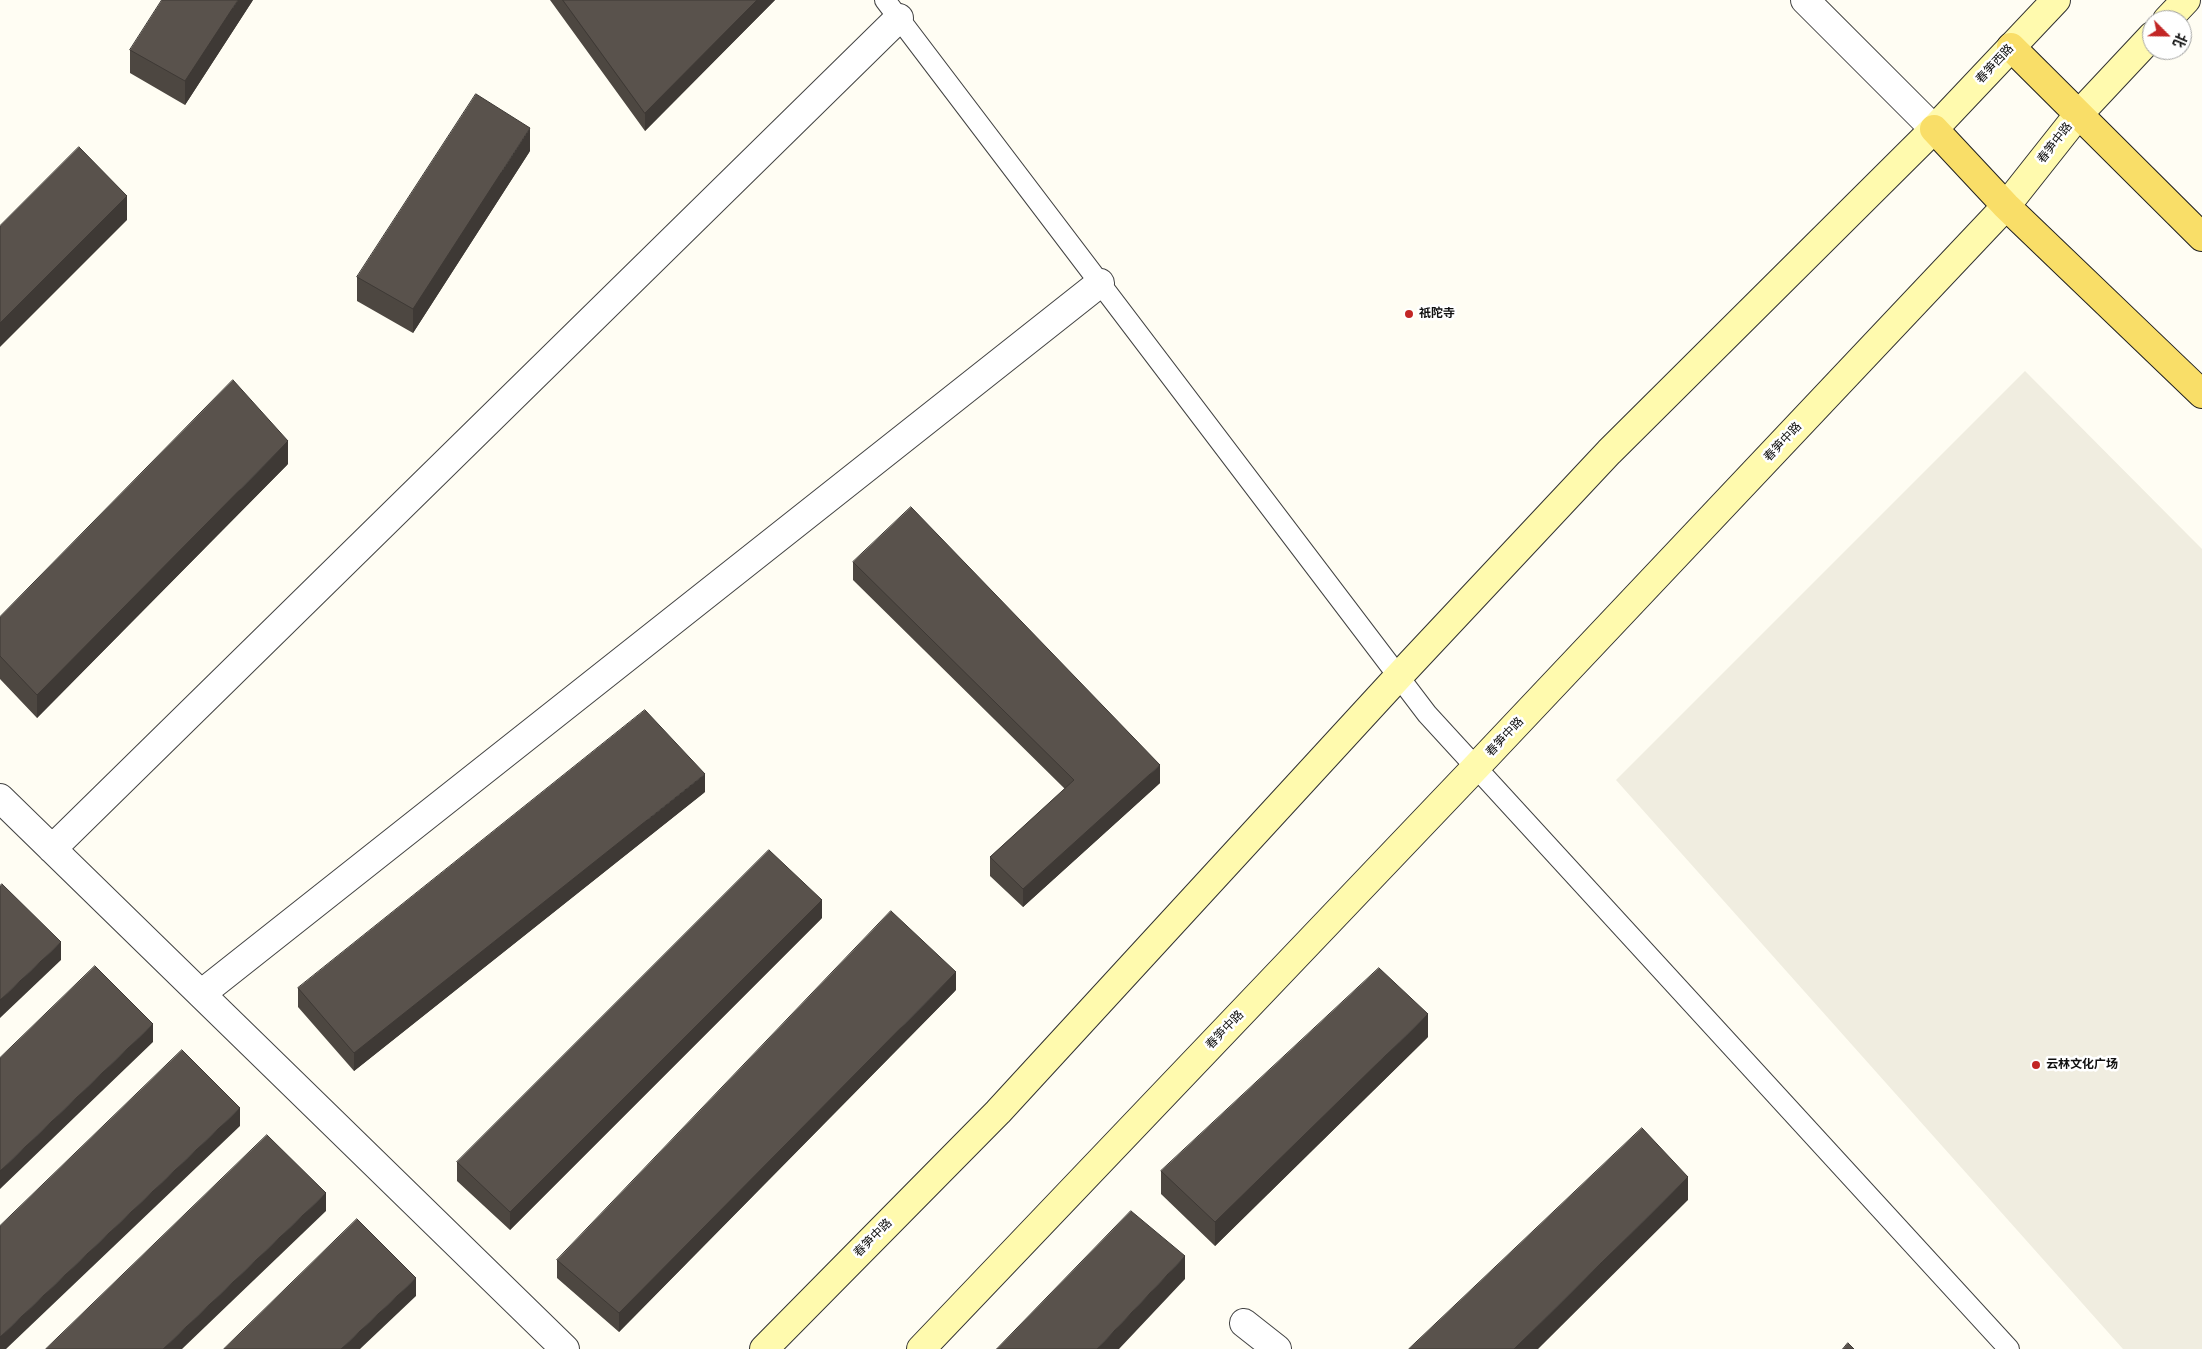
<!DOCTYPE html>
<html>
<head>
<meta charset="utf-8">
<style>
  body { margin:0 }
  #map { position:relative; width:2202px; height:1349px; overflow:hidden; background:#fffdf3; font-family:"PT Serif","Noto Sans SC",serif }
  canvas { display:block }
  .north { position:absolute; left:2142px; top:10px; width:50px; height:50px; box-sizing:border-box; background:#fff; border:1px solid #9f9f9f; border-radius:50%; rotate:113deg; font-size:14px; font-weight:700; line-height:20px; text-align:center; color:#101010 }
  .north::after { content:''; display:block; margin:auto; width:18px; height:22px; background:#c22625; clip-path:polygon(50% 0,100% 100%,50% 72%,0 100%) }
</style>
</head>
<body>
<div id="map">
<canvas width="2202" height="1349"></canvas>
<div class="north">北</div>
</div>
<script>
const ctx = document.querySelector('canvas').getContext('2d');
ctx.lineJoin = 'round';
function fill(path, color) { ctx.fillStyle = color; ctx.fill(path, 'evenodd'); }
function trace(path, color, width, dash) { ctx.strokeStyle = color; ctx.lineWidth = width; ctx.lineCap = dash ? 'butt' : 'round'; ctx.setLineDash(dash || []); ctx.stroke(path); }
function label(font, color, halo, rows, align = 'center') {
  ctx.font = font + ' "PT Serif","Noto Sans SC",serif'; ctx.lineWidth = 5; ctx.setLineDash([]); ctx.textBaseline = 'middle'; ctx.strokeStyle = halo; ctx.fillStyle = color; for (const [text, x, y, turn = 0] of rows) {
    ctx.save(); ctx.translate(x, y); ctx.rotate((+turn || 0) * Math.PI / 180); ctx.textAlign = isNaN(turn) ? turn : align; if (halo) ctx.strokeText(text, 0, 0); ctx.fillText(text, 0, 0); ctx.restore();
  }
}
const plaza = new Path2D(`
  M2025,371L2202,549V1349H2123L1616,780Z`);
const service = new Path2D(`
  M885,0L1427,714L2009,1349`);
const minor = new Path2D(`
  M0,798L565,1349
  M52,849L899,18
  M201,994L1100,283
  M1244,1323L1277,1349`);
const tertiary = new Path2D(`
  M1805,0L1934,129`);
const secondary = new Path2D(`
  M2167,20L2186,0
  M764,1349L998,1112L1398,677L1609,452L1934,129L2056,0
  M921,1349L1476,767L2006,206L2078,115L2152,36`);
const primary = new Path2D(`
  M2011,47L2202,237
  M1934,129L2006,206L2202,394`);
const wall = new Path2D(`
  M253,0L185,105L130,73V50Z
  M550,0H775L645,131Z
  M530,151L413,333L357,301V277Z
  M288,464L37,718L0,679V617Z
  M853,562L1160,783L1023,907L990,876V857L1065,789L853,580Z
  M705,792L354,1071L298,1007V988Z
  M822,918L510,1230L457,1181V1162Z
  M956,990L619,1332L557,1278V1260Z
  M1428,1037L1215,1246L1161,1194V1171Z`);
const shadedWall = new Path2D(`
  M238,0H253L185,105V81Z
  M757,0H775L645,131V113Z
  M530,128V151L413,333V309Z
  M127,196V220L0,347V323Z
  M288,441V464L37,718V695Z
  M1160,765V783L1023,907V889Z
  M705,774V792L354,1071V1053Z
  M822,900V918L510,1230V1212Z
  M61,942V960L0,1018V1000Z
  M956,972V990L619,1332V1313Z
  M1428,1014V1037L1215,1246V1222Z
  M153,1024V1042L0,1189V1171Z
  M240,1108V1126L6,1349H0V1337Z
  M1688,1177V1200L1538,1349H1514Z
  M326,1193V1211L182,1349H163Z
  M1185,1256V1279L1119,1349H1097Z
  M416,1278V1296L360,1349H341Z`);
const building = new Path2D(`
  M162,0H238L185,81L130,50Z
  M563,0H757L645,113Z
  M476,94L530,128L413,309L357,277Z
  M79,147L127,196L0,323V226Z
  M233,380L288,441L37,695L0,656V617Z
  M911,507L1160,765L1023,889L990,857L1074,780L853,562Z
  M645,710L705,774L354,1053L298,988Z
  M769,850L822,900L510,1212L457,1162Z
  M2,884L61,942L0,1000V886Z
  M891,911L956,972L619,1313L557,1260Z
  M95,966L153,1024L0,1171V1058Z
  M1379,968L1428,1014L1215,1222L1161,1171Z
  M182,1050L240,1108L0,1337V1226Z
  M1642,1128L1688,1177L1514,1349H1409Z
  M267,1135L326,1193L163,1349H46Z
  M1131,1211L1185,1256L1097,1349H997Z
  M357,1219L416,1278L341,1349H224Z
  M1848,1343L1854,1349H1843Z`);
const markers = [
  [1409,314,5,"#c22625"],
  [2036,1065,5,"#c22625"]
];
const streetNames = [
  ["春笋西路",1995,64,-47],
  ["春笋中路",2055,143,-52],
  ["春笋中路",1783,442,-47],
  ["春笋中路",1505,737,-47],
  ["春笋中路",1225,1030,-46],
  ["春笋中路",873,1238,-45]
];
const poiNames = [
  ["祇陀寺",1419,314],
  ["云林文化广场",2046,1065]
];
fill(plaza, '#f0ede0');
trace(service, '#434343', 22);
trace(minor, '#434343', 30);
trace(tertiary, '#434343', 30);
trace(secondary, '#323232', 30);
trace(primary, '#212121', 30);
trace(service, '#fff', 20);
trace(minor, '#fff', 28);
trace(tertiary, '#fff', 28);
trace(secondary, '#fffaae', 28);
trace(primary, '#f9de68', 28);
fill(wall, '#4d4741');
fill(shadedWall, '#3e3935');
fill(building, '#59524c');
trace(building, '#3e3935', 1);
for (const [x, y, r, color] of markers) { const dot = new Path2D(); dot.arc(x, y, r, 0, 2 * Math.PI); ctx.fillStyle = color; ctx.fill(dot); trace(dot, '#fff', 2); }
label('12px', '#101010', '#fff', streetNames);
label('bold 12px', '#101010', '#fff', poiNames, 'left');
</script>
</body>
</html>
